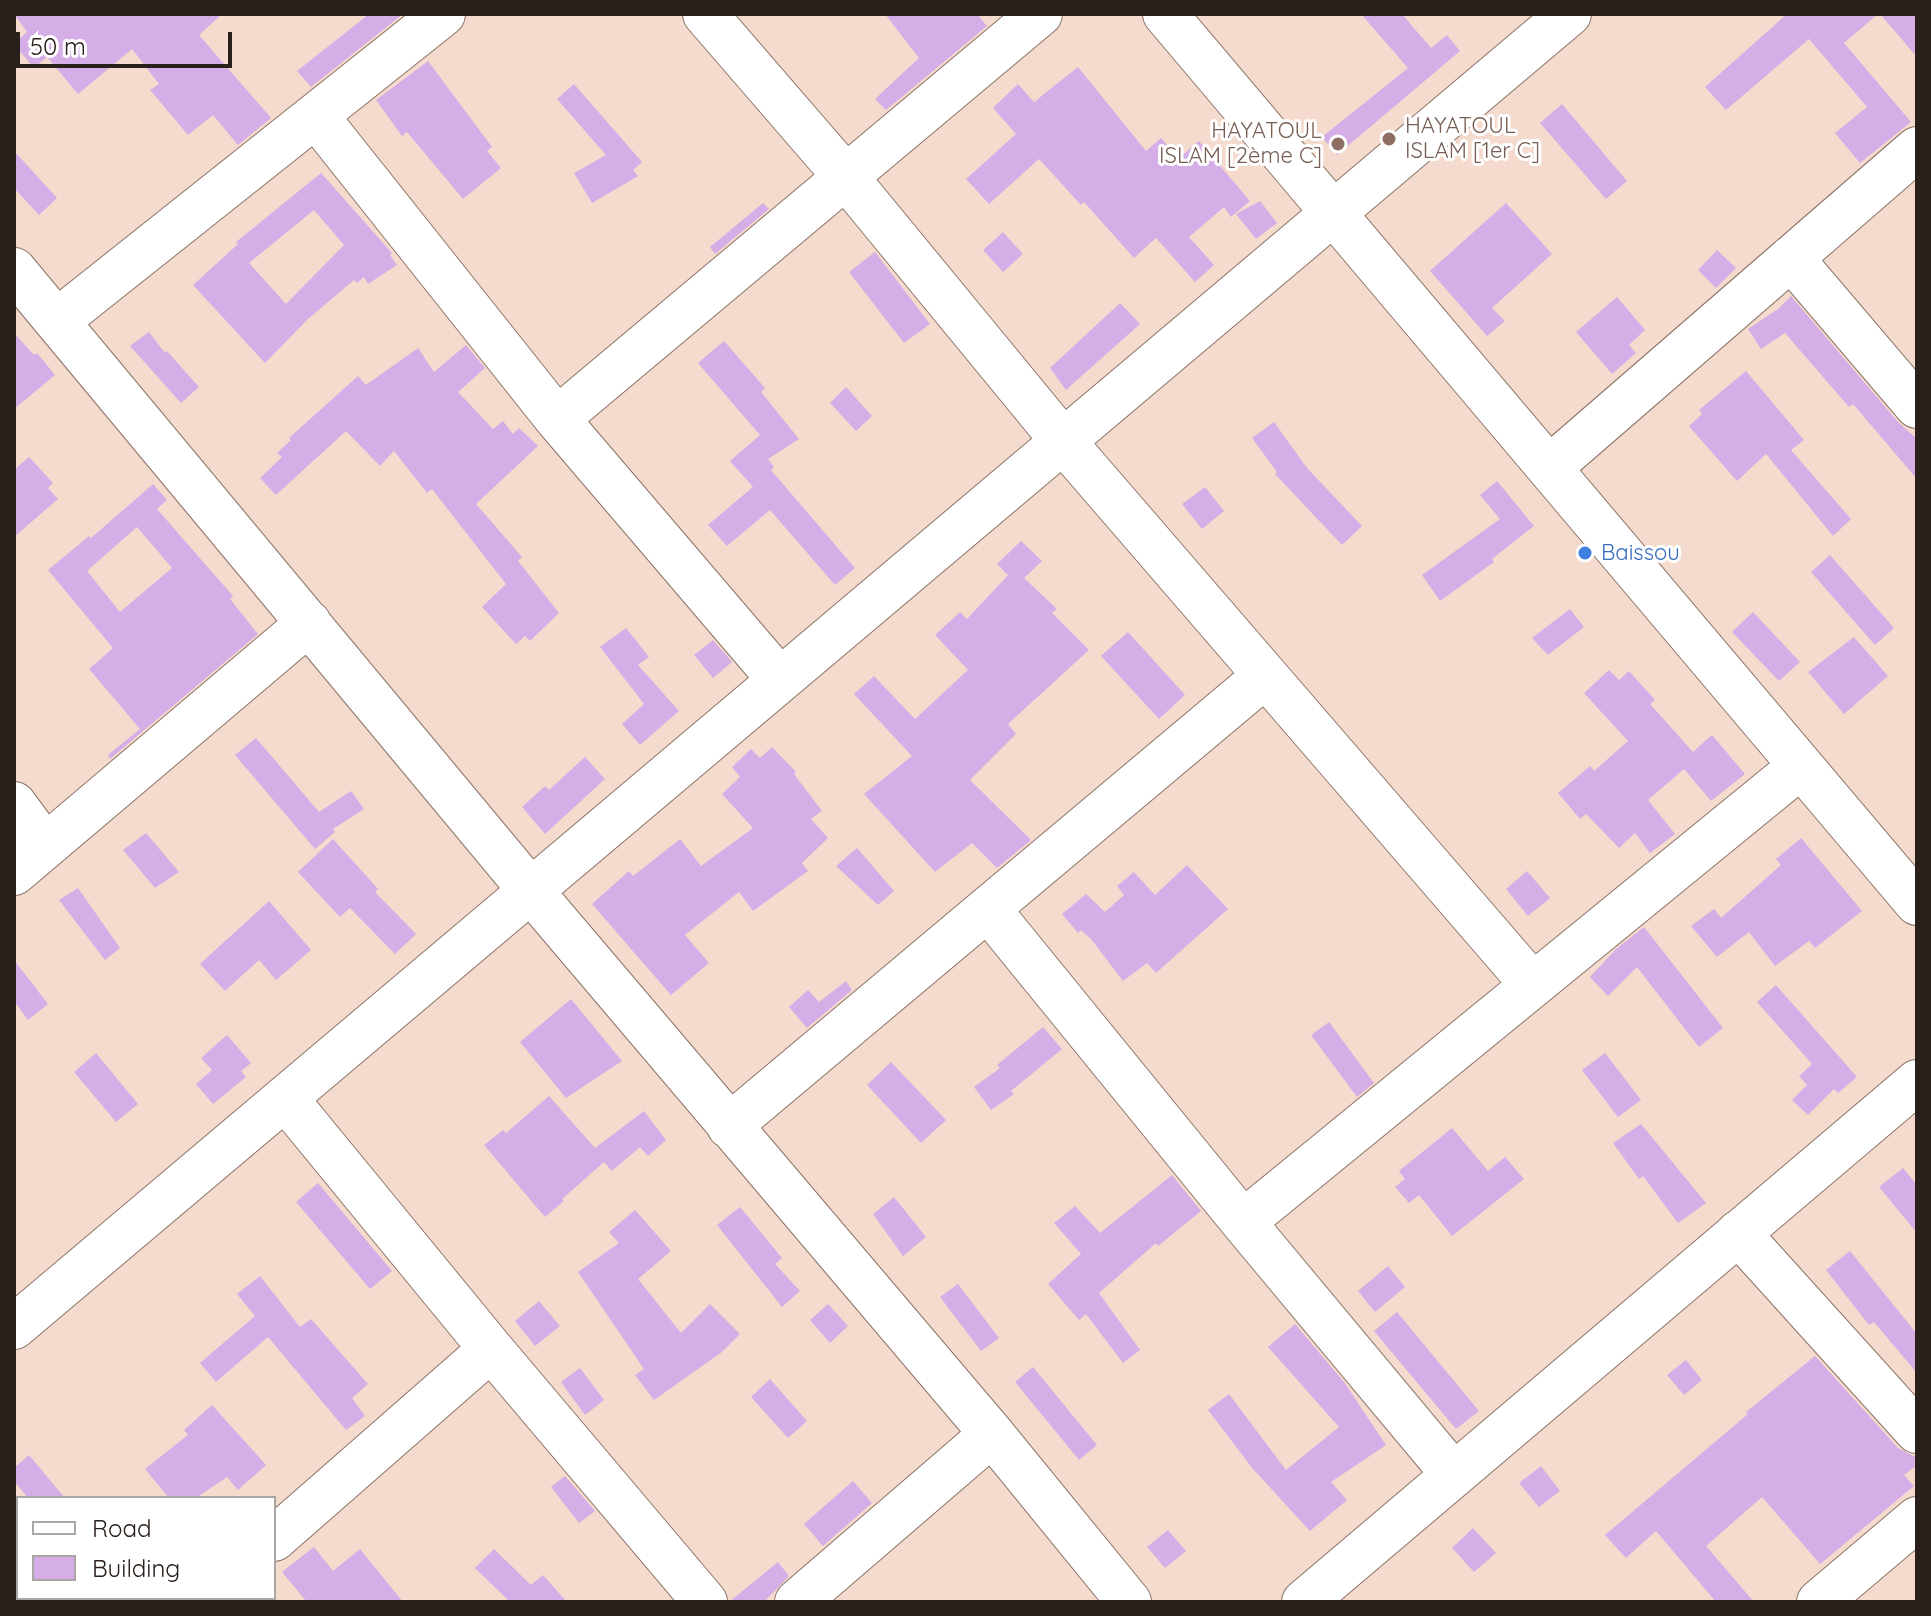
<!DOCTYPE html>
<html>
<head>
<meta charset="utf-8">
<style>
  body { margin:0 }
  #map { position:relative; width:1931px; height:1616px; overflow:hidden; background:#f5dbcd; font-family:Quicksand,sans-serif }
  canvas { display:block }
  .frame { position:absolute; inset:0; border:16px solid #2a201b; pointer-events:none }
  .legend { position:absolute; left:16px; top:1496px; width:260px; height:104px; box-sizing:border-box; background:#fff; border:2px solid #aaa6a4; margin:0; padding:10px 14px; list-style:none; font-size:24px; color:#2a201b }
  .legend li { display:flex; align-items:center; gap:16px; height:40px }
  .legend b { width:40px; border:2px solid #aaa6a4 }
  .scale { position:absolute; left:16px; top:32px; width:216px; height:36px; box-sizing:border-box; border:4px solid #2a201b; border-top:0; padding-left:10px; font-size:24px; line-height:28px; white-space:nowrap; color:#2a201b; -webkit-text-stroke:6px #fff; paint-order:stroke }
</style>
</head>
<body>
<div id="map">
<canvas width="1931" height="1616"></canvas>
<div class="frame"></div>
<ul class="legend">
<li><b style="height:10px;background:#fff"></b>Road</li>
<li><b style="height:22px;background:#d5ade7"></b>Building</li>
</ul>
<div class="scale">50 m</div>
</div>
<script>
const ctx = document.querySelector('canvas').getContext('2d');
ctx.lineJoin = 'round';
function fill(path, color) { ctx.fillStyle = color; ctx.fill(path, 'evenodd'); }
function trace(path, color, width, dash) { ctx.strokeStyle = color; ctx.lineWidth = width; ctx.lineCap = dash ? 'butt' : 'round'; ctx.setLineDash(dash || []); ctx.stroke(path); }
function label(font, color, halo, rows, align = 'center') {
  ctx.font = font + ' Quicksand,sans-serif'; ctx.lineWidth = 6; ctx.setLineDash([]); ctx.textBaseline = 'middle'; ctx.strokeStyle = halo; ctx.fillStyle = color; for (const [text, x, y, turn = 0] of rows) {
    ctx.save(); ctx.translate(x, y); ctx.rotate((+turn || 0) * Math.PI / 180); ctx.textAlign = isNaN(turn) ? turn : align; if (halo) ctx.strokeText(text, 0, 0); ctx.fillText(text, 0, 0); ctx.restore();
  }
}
const building = new Path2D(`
  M14,14H222L199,35L271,118L238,145L213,115L188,135L150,90L159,84L132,49L78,94L47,57L34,68L14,44L27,32Z
  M369,14H403L311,87L297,71Z
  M885,14H977L987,26L886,110L875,99L919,58Z
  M1361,14H1402L1431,48L1447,35L1460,51L1337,155L1322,137L1408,68Z
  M1787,14H1878L1844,43L1911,122L1860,163L1835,133L1867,107L1809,39L1726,110L1705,87Z
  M1880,14H1917V57Z
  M428,61L492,147L487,151L501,168L463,199L407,132L402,136L376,100Z
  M1078,67L1146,151L1161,138L1179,158L1199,141L1250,201L1231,217L1224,207L1189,237L1214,265L1195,282L1156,238L1134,258L1084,202L1081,205L1039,159L989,204L966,179L1016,134L993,108L1018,84L1034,102Z
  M574,84L642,162L633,170L638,176L592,203L574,173L606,155L557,99Z
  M1562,104L1627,181L1606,199L1540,123Z
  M14,151L57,198L39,215L14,188Z
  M321,173L392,253L390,255L397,265L368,284L364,277L357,283L354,280L308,319L265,363L193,285L238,244L236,242ZM314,210L344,245L286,304L249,263Z
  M1260,201L1277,223L1256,239L1236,214Z
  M763,203L769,209L715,254L710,247Z
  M1506,203L1552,254L1492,308L1505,321L1487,336L1430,271Z
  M1003,232L1023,254L1003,272L983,250Z
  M1717,250L1736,268L1716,288L1698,270Z
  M875,252L930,324L904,343L849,272Z
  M1791,296L1898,422L1917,439V479L1853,404L1849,407L1785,333L1761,349L1748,329L1778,309Z
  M1617,297L1645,330L1629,345L1636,353L1612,374L1576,332Z
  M1120,303L1140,324L1066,390L1050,368Z
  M149,332L165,353L167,351L199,387L181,403L130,346Z
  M14,333L34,355L37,353L55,375L14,409Z
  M724,341L765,388L761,392L799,439L768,459L774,467L771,470L855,568L835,585L770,510L727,546L708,525L753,487L730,461L760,435L698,363Z
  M466,345L485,368L458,392L493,429L503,421L513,434L519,428L538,446L476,504L522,557L518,561L559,613L530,641L525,636L516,644L482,607L506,584L432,489L427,493L394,451L380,466L346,431L276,495L260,478L282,457L277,453L291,440L289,438L358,376L366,385L418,348L434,372Z
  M1746,371L1804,440L1791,450L1851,519L1833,536L1766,454L1737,481L1689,426L1702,414L1699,410Z
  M846,387L872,416L856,431L830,403Z
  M1274,422L1307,468L1362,526L1342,545L1275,474L1277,472L1252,438Z
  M29,457L53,483L48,488L58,499L14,537V470Z
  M1497,481L1534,526L1492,559L1494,562L1440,601L1422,575L1500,519L1480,495Z
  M153,484L167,500L157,509L233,596L230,599L258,634L110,759L108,755L140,729L89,669L113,648L48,570L89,536L91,538ZM137,527L172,568L120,612L87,571Z
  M1205,487L1224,511L1202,529L1182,504Z
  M1021,541L1042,561L1024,578L1057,609L1052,613L1089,650L1008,724L1016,734L970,780L1031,840L997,868L972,843L935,872L864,794L912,756L854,694L874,676L915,719L968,670L935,635L960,612L967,619L1008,575L997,564Z
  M1830,555L1894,628L1875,645L1811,572Z
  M1570,609L1584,627L1548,655L1532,638Z
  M1753,612L1800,662L1779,681L1732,632Z
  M626,628L649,657L638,665L679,711L640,745L622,724L644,704L600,647Z
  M1128,632L1185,695L1159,719L1101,656Z
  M1854,637L1888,676L1844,714L1808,672Z
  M713,640L732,662L713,678L694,655Z
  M1609,670L1619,680L1629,671L1655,700L1650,704L1693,752L1712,735L1745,774L1711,801L1684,769L1648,800L1675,834L1650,853L1635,833L1619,848L1586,814L1580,819L1558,793L1590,766L1594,771L1628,741L1584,693Z
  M256,738L319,812L351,791L364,809L333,829L335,832L315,849L235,755Z
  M772,747L796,772L794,774L822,811L811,819L828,838L802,863L808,871L753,911L739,892L685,935L709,963L671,995L592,904L629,871L633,876L680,839L701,866L753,828L722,794L740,777L732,767L751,749L760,758Z
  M585,757L605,779L545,834L522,807L545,786L549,790Z
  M146,833L179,872L155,888L123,850Z
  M1801,838L1862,911L1815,948L1809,941L1775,966L1749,932L1717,957L1691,926L1714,909L1721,918L1781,865L1776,859Z
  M333,839L378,889L375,892L416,934L395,954L350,908L340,917L298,872Z
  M857,848L894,891L878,905L836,866Z
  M1187,865L1228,909L1156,973L1147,963L1123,981L1091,939L1081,930L1078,933L1062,914L1086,894L1105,912L1124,895L1117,886L1134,872L1155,895Z
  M1527,871L1550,898L1528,916L1506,889Z
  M78,888L120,948L105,960L59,900Z
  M269,901L311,950L276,980L259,960L225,991L200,964Z
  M1644,927L1723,1028L1699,1047L1637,967L1608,996L1590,977L1616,949Z
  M14,960L48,1004L28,1020L14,1001Z
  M846,981L852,990L807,1028L789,1007L808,990L819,1002Z
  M1776,985L1857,1077L1838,1093L1834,1089L1808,1115L1792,1100L1807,1085L1799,1076L1812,1064L1757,1002Z
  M571,999L622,1061L566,1098L520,1042Z
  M1329,1022L1374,1083L1357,1097L1311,1035Z
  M1043,1027L1062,1049L1011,1091L1014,1094L991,1110L974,1087L1000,1068L997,1065Z
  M227,1035L251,1063L241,1071L246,1077L213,1104L196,1084L212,1070L201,1058Z
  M96,1053L138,1104L116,1122L74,1072Z
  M1605,1053L1641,1100L1618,1117L1582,1070Z
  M891,1062L946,1120L921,1143L867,1085Z
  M549,1096L595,1148L644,1111L666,1140L648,1156L640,1147L612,1171L604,1162L562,1199L564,1201L545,1217L484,1145L503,1130L506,1133Z
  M1641,1124L1706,1203L1678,1223L1643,1176L1639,1179L1613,1143Z
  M1452,1128L1488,1171L1505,1157L1524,1179L1452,1236L1419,1195L1409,1203L1395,1187L1405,1179L1399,1171Z
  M1903,1168L1917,1185V1233L1879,1187Z
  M1172,1175L1201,1211L1158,1246L1156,1243L1099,1293L1140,1350L1123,1363L1086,1314L1079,1320L1048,1284L1081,1254L1054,1223L1075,1206L1100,1233Z
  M318,1183L392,1271L370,1289L296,1202Z
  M894,1197L926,1237L903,1256L873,1214Z
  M740,1207L782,1258L775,1264L800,1291L782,1307L717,1225Z
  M635,1210L671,1251L638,1279L681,1333L710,1304L740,1334L722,1352L654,1400L635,1375L644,1369L578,1272L619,1243L609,1232Z
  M1850,1251L1917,1334V1373L1874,1322L1869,1325L1826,1270Z
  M1388,1266L1405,1287L1375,1312L1358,1291Z
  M260,1276L300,1327L311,1319L368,1384L352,1398L365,1416L346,1430L268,1337L216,1382L200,1363L255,1316L237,1294Z
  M958,1284L999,1338L981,1351L940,1297Z
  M539,1301L560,1326L535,1346L515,1321Z
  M828,1304L848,1326L830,1343L810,1320Z
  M1397,1312L1479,1411L1456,1429L1374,1331Z
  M1295,1324L1344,1382L1386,1445L1331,1482L1347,1500L1310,1531L1253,1469L1208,1410L1229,1394L1286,1470L1339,1427L1268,1347Z
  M1815,1356L1898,1448L1917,1458V1465L1904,1475L1914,1486L1820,1564L1762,1497L1706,1546L1754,1602H1716L1656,1531L1626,1558L1605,1535L1748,1414L1746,1412Z
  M1686,1360L1702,1380L1684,1395L1667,1375Z
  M1033,1367L1097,1445L1079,1460L1015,1382Z
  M580,1368L604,1400L585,1415L561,1382Z
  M770,1379L807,1421L788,1438L751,1397Z
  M212,1405L266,1465L238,1490L227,1477L196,1498H169L145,1469L188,1435L184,1430Z
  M29,1455L65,1498H28L14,1481V1468Z
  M1541,1466L1560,1491L1539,1507L1519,1483Z
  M565,1476L595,1511L579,1523L551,1487Z
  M853,1481L872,1503L823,1546L804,1524Z
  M1473,1528L1496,1553L1474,1572L1452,1548Z
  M1168,1530L1186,1551L1165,1568L1147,1547Z
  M314,1547L333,1571L360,1549L403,1602H307L282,1572Z
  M494,1549L531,1585L543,1575L567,1602H510L475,1568Z
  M778,1562L789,1576L764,1602H729Z`);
const minor = new Path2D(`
  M705,14L845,176L1063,441L1532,984
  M1165,14L1917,903
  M316,116L557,419L780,680
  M1791,258L1917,406
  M14,270L531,891L992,1434L1129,1602
  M57,321L443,14
  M557,419L1040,14
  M1549,468L1917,149
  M14,804L45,846
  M14,873L309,623
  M988,909L1243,1222L1454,1475
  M285,1098L491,1349L705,1602
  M729,1126L1265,676
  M1243,1222L1801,766
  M1738,1233L1917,1431
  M14,1327L1569,14
  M274,1539L491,1349
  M202,1602L207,1598
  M797,1602L992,1434
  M1304,1602L1917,1082
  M1819,1602L1917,1519`);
const markers = [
  [1389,139,8,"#8d6e63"],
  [1338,144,8,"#8d6e63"],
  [1585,553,8,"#3f7fe0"]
];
const educationNames = [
  ["HAYATOUL",1405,126],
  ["ISLAM [1er C]",1405,151],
  ["HAYATOUL",1322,131,"right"],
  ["ISLAM [2ème C]",1322,156,"right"]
];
const shopNames = [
  ["Baissou",1601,553]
];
fill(building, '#d5ade7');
trace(minor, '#8a7366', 46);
trace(minor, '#fff', 44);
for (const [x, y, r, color] of markers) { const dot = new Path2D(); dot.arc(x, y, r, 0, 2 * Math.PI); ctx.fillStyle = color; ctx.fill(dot); trace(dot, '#fff', 3); }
label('22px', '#785e54', '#fff', educationNames, 'left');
label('22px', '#366cbe', '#fff', shopNames, 'left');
</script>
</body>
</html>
